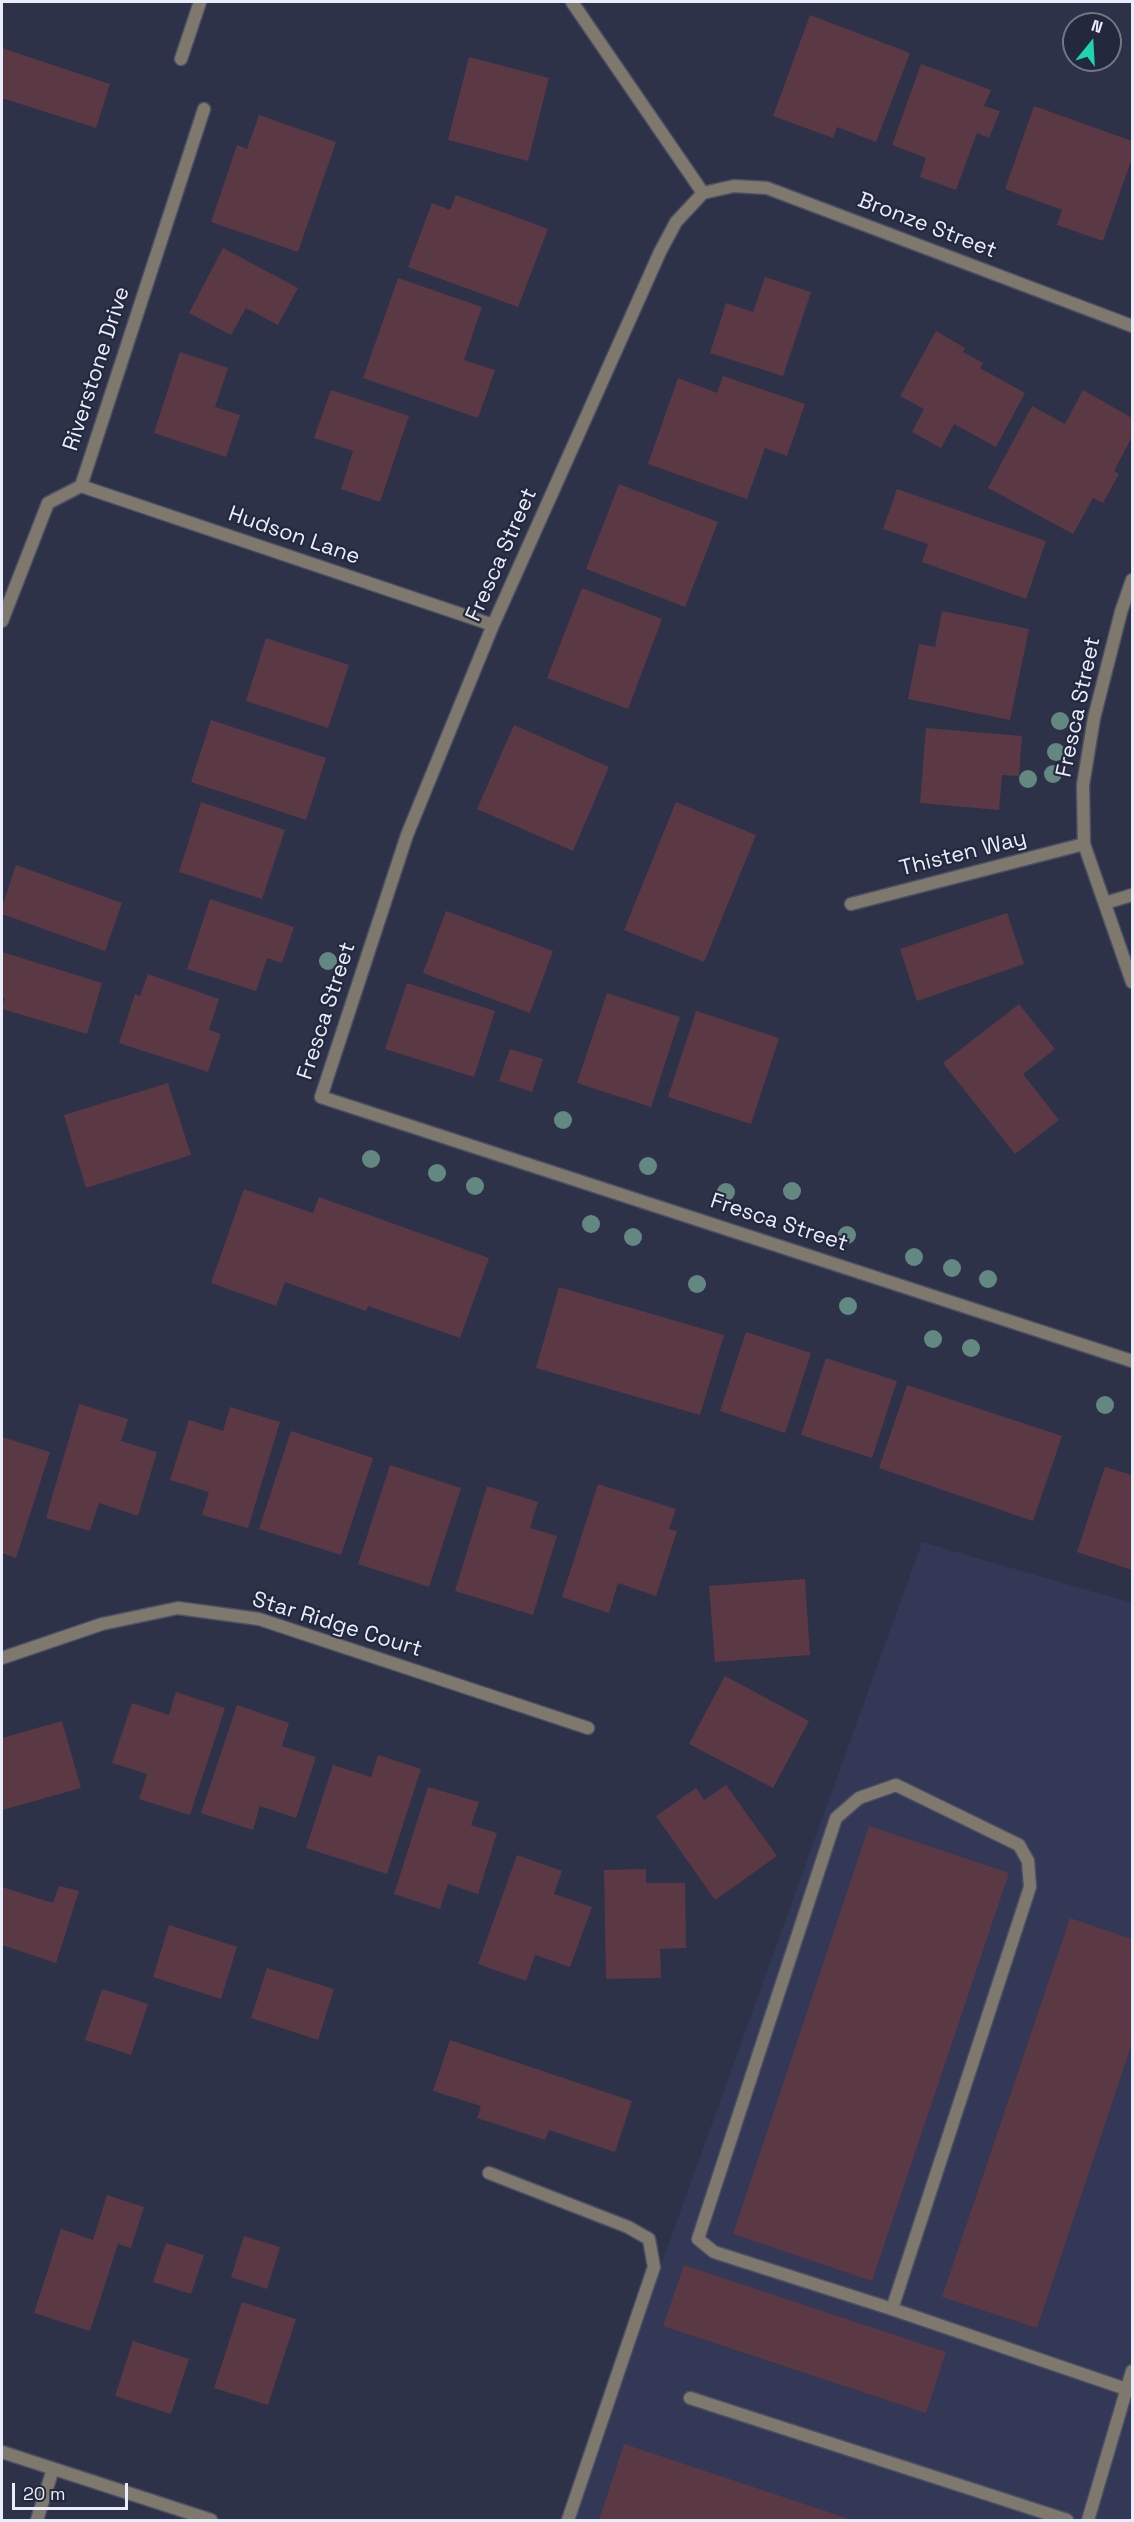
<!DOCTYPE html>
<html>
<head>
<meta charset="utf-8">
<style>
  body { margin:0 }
  #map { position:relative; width:1134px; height:2522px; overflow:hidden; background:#2d3248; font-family:"Space Grotesk",sans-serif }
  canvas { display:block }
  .frame { position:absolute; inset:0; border:3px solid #e9ecfb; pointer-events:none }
  .north { position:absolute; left:1062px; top:12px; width:60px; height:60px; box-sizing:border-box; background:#23283d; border:2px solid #727689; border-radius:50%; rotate:18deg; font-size:16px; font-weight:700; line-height:24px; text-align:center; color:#e9ecfb }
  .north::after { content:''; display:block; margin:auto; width:21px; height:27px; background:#1dd5b1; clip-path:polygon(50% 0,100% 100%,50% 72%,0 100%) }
  .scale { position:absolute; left:12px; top:2483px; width:116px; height:27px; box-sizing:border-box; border:3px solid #e9ecfb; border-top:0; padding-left:8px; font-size:18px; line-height:21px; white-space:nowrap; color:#e9ecfb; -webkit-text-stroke:4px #23283d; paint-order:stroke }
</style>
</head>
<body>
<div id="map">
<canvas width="1134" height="2522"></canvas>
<div class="frame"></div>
<div class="north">N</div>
<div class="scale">20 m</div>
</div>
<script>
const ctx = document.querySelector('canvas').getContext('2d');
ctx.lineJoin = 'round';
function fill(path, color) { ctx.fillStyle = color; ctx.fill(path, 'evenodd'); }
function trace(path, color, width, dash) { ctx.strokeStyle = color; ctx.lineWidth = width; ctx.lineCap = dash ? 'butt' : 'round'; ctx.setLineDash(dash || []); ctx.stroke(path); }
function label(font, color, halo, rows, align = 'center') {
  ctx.font = font + ' "Space Grotesk",sans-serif'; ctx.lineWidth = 4.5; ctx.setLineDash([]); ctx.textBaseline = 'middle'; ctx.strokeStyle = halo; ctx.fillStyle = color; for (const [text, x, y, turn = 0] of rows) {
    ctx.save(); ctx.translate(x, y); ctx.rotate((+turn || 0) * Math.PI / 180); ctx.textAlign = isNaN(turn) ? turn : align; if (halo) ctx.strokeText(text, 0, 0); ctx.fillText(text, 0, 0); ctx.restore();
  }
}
const built = new Path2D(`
  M922,1542L1132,1603V2520H569Z`);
const building = new Path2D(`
  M810,15L910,53L876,142L837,127L833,138L773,116Z
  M2,48L110,84L96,128L2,98Z
  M469,57L549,78L528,161L448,140Z
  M921,64L991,90L984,106L1000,111L989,138L977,133L956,190L920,177L926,158L892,145Z
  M1034,106L1132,141V158L1103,241L1057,225L1062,210L1005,189Z
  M259,115L336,142L298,252L211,222L237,145L247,149Z
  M456,195L548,229L518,307L408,267L432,203L450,210Z
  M223,248L298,288L278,325L246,308L231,335L189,313Z
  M765,277L811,292L783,376L710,353L726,303L753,312Z
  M398,278L482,307L464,360L495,370L478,418L363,378Z
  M936,331L965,348L963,352L983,363L980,368L1025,393L996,447L954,424L941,448L912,432L924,409L900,396Z
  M180,352L228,368L215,407L240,415L226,457L154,433Z
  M723,376L805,404L787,456L765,448L747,499L648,464L678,378L717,393Z
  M331,390L409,416L380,502L341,489L353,451L314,438Z
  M1083,390L1132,418V437L1114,471L1119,474L1103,503L1093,498L1073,534L988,488L1032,406L1065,424Z
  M619,484L718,522L685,607L586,569Z
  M897,489L1046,541L1026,599L922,562L928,544L883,529Z
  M582,588L662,619L628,709L547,678Z
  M942,611L1029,629L1010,720L908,699L919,644L935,647Z
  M266,638L349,665L328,728L246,701Z
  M211,720L326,758L306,820L191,782Z
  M514,725L609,767L573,851L477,809Z
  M926,728L1022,736L1019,776L1002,775L999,810L920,803Z
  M201,802L285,830L262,899L179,872Z
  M676,802L756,835L704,962L624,930Z
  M16,865L122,903L105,951L2,914V907Z
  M210,899L294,927L282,963L267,958L256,991L187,969Z
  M446,911L553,951L530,1013L423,973Z
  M1007,913L1024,964L917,1001L900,949Z
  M2,952L102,983L87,1034L2,1009L5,998L2,997Z
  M148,974L219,999L209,1030L221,1034L208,1072L119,1043L135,994L140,996Z
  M407,983L495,1011L474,1077L385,1049Z
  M607,993L680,1017L651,1107L577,1083Z
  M1019,1004L1055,1049L1023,1074L1059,1120L1015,1154L943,1063Z
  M696,1011L779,1038L751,1124L668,1097Z
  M510,1049L543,1059L532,1092L499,1081Z
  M168,1083L191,1155L86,1188L64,1115Z
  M244,1189L313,1213L319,1197L489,1258L460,1338L368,1306L366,1311L285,1282L276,1306L211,1283Z
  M559,1287L724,1335L700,1415L536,1368Z
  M746,1332L811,1353L785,1433L720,1411Z
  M826,1358L897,1381L872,1458L801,1435Z
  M907,1385L1062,1436L1033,1521L879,1468Z
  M79,1404L128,1419L121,1441L157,1452L138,1516L99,1503L90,1531L46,1518Z
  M230,1407L280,1422L248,1528L202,1515L209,1492L170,1480L189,1420L223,1431Z
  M291,1431L373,1458L341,1555L259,1529Z
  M2,1437L50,1452L16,1558L2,1553Z
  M390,1465L461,1488L429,1587L358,1564Z
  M1105,1467L1132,1475V1570L1077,1552Z
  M598,1484L676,1509L669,1529L677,1531L656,1596L618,1583L609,1613L562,1597Z
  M487,1486L538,1502L530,1528L557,1536L533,1615L455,1591Z
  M805,1579L810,1655L715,1662L709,1586Z
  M725,1676L809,1721L773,1788L689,1744Z
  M176,1692L225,1708L190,1815L139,1799L147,1774L112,1763L132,1703L169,1715Z
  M237,1705L289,1723L282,1746L316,1757L296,1818L260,1806L253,1830L201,1813Z
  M62,1721L81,1788L2,1810V1738Z
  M378,1755L421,1769L387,1874L306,1848L333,1765L371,1777Z
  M726,1785L777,1856L715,1900L656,1816L696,1788L704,1800Z
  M428,1787L479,1802L471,1825L497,1833L478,1894L448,1884L440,1909L394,1894Z
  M869,1826L1009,1873L872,2281L733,2234Z
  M517,1855L562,1871L554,1894L592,1907L570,1967L535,1955L526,1981L478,1964Z
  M646,1869V1883H685L686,1948L660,1949L661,1978L606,1979L604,1870Z
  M59,1886L79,1891L56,1963L2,1945V1887L53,1903Z
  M1070,1918L1132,1939V2043L1037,2328L942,2297Z
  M169,1925L237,1947L221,1999L153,1977Z
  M267,1968L334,1989L318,2040L251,2018Z
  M102,1989L148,2004L131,2055L85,2040Z
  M450,2040L632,2101L615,2152L549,2130L545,2140L477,2118L481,2106L433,2091Z
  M107,2195L144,2207L131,2248L118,2244L90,2331L34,2313L61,2229L93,2240Z
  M244,2236L280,2247L267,2289L231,2277Z
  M166,2243L204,2255L191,2294L153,2282Z
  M684,2265L946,2352L926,2413L663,2326Z
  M242,2302L296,2319L268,2405L214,2388Z
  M133,2341L189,2359L171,2414L115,2396Z
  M624,2444L852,2520H599Z`);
const service = new Path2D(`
  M1105,903L1132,895
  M489,2173L628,2227L649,2239L654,2267L568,2520
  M892,2309L1030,1887L1028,1861L1019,1845L896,1785L859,1798L836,1818L698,2239L714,2252L892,2309L1126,2389
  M690,2398L1067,2520`);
const minor = new Path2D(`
  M572,2L703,193
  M181,59L200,2
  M703,193L676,222L660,252L493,625L407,835L321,1097L1132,1361
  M703,193L734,186L767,188L1132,326
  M81,486L493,625
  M1132,580L1121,612L1094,718L1083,785L1084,844L1132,982
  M2,621L48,503L81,486L204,109
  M851,904L1084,844
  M2,1658L102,1624L178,1608L259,1619L588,1728
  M37,2520L53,2469
  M1088,2520L1132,2371`);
const tertiary = new Path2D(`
  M2,2452L211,2520`);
const trees = [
  [1060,721],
  [1056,752],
  [1053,774],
  [1028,779],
  [328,961],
  [563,1120],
  [371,1159],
  [648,1166],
  [437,1173],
  [475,1186],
  [792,1191],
  [726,1192],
  [591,1224],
  [847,1235],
  [633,1237],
  [914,1257],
  [952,1268],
  [988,1279],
  [697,1284],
  [848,1306],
  [933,1339],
  [971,1348],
  [1105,1405]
];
const streetNames = [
  ["Bronze Street",927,226,21],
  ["Riverstone Drive",97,369,-72],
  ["Hudson Lane",294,536,19],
  ["Fresca Street",502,555,-66],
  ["Fresca Street",1079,707,-78],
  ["Thisten Way",963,854,-14],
  ["Fresca Street",327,1011,-72],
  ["Fresca Street",779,1223,18],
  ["Star Ridge Court",337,1625,17]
];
fill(built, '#323855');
fill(building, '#5a3944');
trace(service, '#4b5065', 15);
trace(minor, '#4b5065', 15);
trace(tertiary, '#4b5065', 15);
trace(service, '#7f786d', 12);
trace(minor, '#7f786d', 12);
trace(tertiary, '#7f786d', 12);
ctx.fillStyle = '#638881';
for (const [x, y] of trees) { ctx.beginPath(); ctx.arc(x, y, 9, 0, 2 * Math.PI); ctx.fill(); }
label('22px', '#e9ecfb', '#23283d', streetNames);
</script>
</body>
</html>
